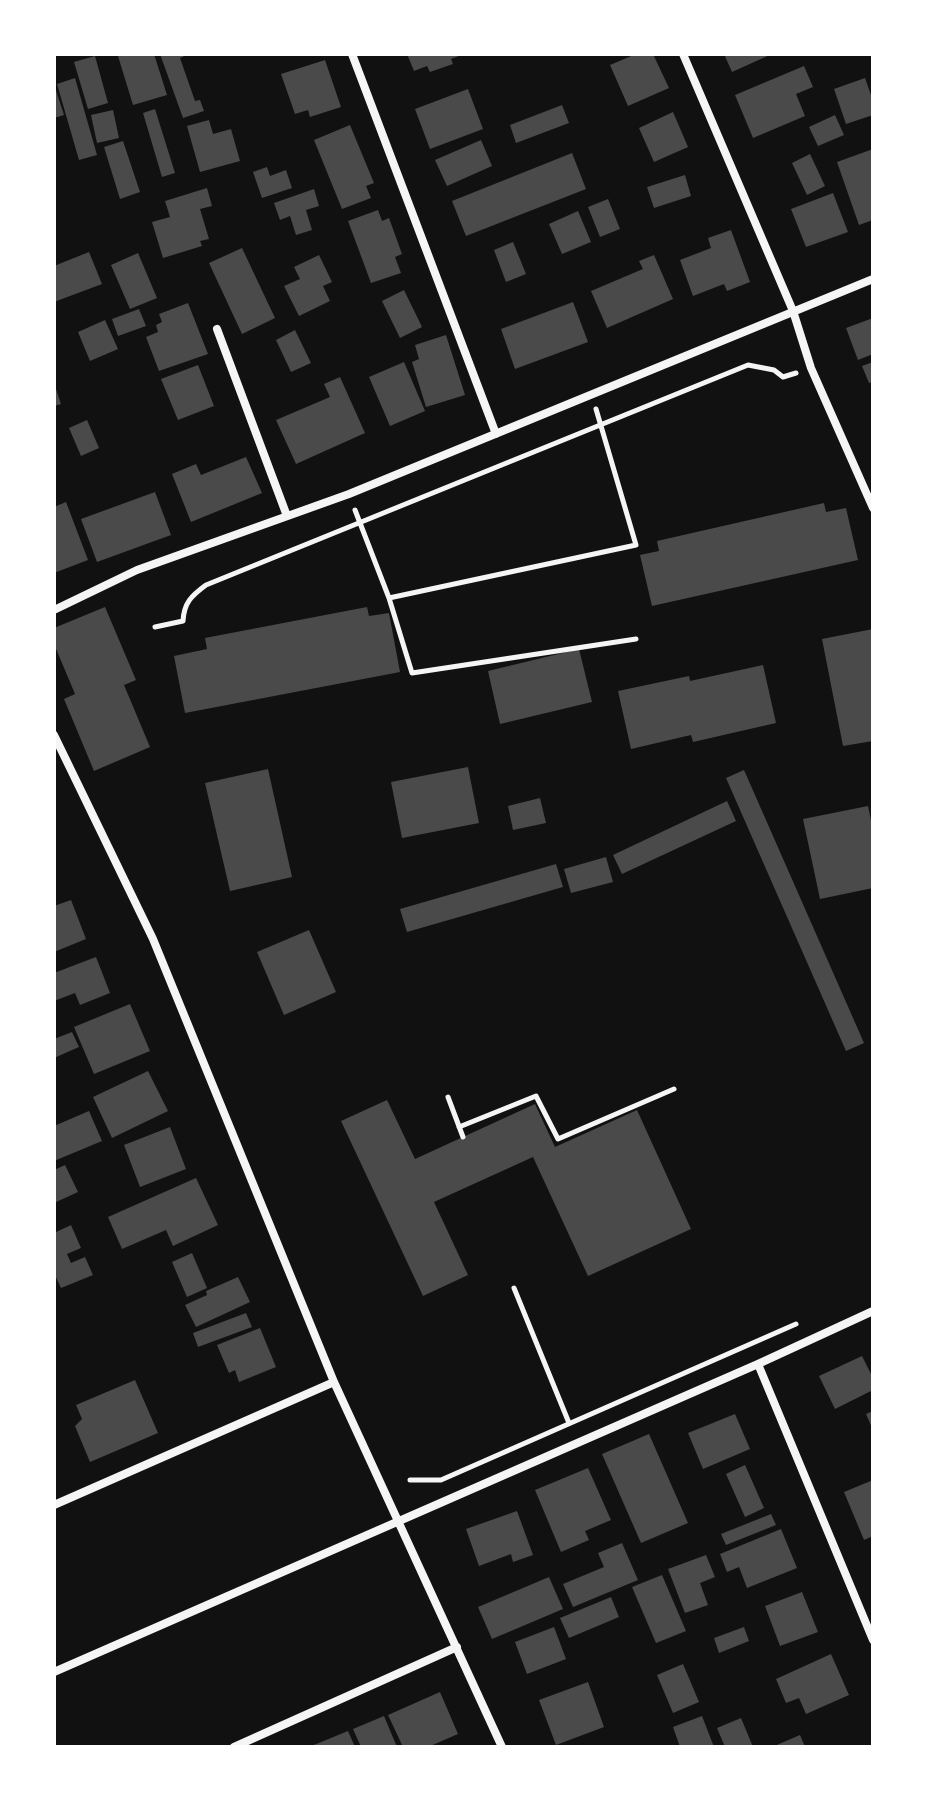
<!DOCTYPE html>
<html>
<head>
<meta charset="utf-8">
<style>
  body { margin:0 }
  #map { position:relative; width:927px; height:1801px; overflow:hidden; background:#111; font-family:Montserrat,sans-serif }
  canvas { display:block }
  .frame { position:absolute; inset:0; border:56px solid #fff; pointer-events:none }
</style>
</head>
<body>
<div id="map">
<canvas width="927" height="1801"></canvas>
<div class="frame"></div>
</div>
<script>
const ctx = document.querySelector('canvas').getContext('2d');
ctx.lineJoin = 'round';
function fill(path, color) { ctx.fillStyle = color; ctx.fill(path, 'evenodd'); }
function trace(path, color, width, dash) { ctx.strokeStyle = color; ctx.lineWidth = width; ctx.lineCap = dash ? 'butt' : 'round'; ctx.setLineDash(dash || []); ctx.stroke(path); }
const building = new Path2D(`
  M123,54H154L167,95L133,105L118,56Z
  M160,54H189L180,58L195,101L200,100L204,111L183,118Z
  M407,54H464L451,59L453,64L430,72L427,66L414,71Z
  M636,54H653L669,88L628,106L610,65Z
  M724,54H772L732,72Z
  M95,56L108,103L88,109L74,62Z
  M325,60L341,107L310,117L308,110L295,114L281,74Z
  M804,66L813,87L796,94L805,116L753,138L735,95Z
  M75,78L97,155L79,160L57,84Z
  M865,78L873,101V115L846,124L834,89Z
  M54,84L64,115L54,118Z
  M468,89L483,129L430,149L415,109Z
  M562,105L569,123L516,143L510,125Z
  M155,109L175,173L162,177L143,113Z
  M113,110L119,138L97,143L91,115Z
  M673,112L688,147L654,162L639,128Z
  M835,115L844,135L818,146L809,127Z
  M209,120L213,134L231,129L240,161L200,172L187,126Z
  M350,125L374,183L366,186L371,198L342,209L314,140Z
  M481,140L492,166L447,186L435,160Z
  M123,141L140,192L120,199L104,147Z
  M873,149V220L859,225L837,162Z
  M572,153L586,189L466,236L452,201Z
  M810,154L825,186L807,195L792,163Z
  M267,167L270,176L286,170L292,188L262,198L253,172Z
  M685,175L691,196L654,208L647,187Z
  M207,188L212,206L200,209L209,239L200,241L202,246L163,258L152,222L170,217L165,201Z
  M314,189L319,206L306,210L312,230L296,235L290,216L280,220L274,203Z
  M833,193L848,232L806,247L791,209Z
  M608,199L620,229L600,237L588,207Z
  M378,210L382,221L389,218L402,254L395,257L401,273L371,283L348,221Z
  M578,211L591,242L562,254L549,224Z
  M731,230L750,282L727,291L724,284L693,296L680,260L711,248L708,238Z
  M513,242L526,274L506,282L494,250Z
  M242,248L275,318L242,334L209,263Z
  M89,252L102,284L54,302V266Z
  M138,253L157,298L130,309L111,265Z
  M319,255L332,282L323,286L330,301L299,316L284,286L300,279L294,267Z
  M654,255L673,299L607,328L591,291L643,269L639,261Z
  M404,290L422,327L400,338L382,301Z
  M573,302L588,342L515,369L501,329Z
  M188,303L208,354L159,371L146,337L158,332L156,325L162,322L159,314Z
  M139,309L146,326L118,336L112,319Z
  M873,318V354L858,360L846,328Z
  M105,320L118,349L90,361L78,332Z
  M295,330L311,363L291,372L276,340Z
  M446,335L465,395L426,407L412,362L419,359L415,345Z
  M404,362L425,411L390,426L369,377Z
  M873,362V382L869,383L862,366Z
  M198,365L214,406L178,420L161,379Z
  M340,377L365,433L296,464L276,420L330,397L324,384Z
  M54,383L61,404L54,406Z
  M87,420L99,448L81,456L69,428Z
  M246,457L262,493L191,522L172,474L196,464L201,475Z
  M155,492L171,535L97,562L81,519Z
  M66,502L88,560L54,573V507Z
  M824,503L826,512L846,508L858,560L652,606L640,555L659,551L657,541Z
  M105,607L136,680L124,685L150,747L94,771L64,699L75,694L54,644V628Z
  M367,607L369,616L389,613L400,672L185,713L174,656L207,649L205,638Z
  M873,629V741L843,746L822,639Z
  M579,649L592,702L500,724L488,671Z
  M763,665L776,723L693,742L691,735L631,749L618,691L689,676L690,681Z
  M468,767L479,823L402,838L391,782Z
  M268,769L292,877L230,891L205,783Z
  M744,770L864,1043L846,1051L726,778Z
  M540,798L546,823L513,830L508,806Z
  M727,801L736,821L622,874L613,855Z
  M868,806L873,830V888L820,899L803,819Z
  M606,857L613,882L571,893L564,869Z
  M556,864L563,887L407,932L400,909Z
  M71,900L86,939L54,952V906Z
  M309,930L336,992L284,1015L257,952Z
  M96,957L110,993L80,1005L75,993L54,1001V973Z
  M130,1004L150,1051L94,1074L74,1027Z
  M72,1032L79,1047L54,1058V1039Z
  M148,1071L168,1111L112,1138L93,1097Z
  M387,1100L415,1159L535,1104L555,1147L637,1110L691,1229L588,1276L533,1157L434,1202L468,1275L423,1296L341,1121Z
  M89,1111L102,1141L54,1161V1126Z
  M170,1127L186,1169L140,1187L124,1145Z
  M65,1165L78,1192L54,1203V1170Z
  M196,1178L218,1225L173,1246L166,1230L122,1249L108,1217Z
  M71,1225L81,1248L67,1254L71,1263L85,1257L93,1275L61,1288L54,1273V1233Z
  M192,1253L207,1288L187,1297L172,1262Z
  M238,1277L250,1302L196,1327L185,1305L207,1295L206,1291Z
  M246,1313L252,1327L198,1347L193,1333Z
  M260,1328L276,1367L239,1382L235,1370L229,1373L217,1345Z
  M862,1356L873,1378V1390L835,1409L819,1376Z
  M135,1380L158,1433L90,1462L75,1426L82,1419L76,1405Z
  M873,1411V1430L866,1414Z
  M735,1414L750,1449L703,1469L688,1433Z
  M649,1434L688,1523L641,1543L602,1454Z
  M745,1465L764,1508L745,1517L726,1474Z
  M588,1468L611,1520L585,1531L589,1540L561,1552L535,1490Z
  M873,1480V1536L864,1540L844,1492Z
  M517,1511L533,1555L513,1562L511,1554L479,1566L466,1529Z
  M771,1514L776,1525L726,1545L721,1534Z
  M781,1529L797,1568L747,1588L739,1567L727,1572L720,1554Z
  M622,1543L638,1580L573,1607L563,1584L604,1567L598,1553Z
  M706,1555L715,1577L700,1583L708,1605L685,1613L668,1569Z
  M662,1575L686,1631L656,1643L632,1587Z
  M549,1577L563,1609L492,1639L478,1607Z
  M802,1592L818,1632L780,1646L765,1606Z
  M611,1597L619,1617L569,1638L560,1618Z
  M554,1627L566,1659L527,1674L515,1642Z
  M744,1627L749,1641L719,1653L714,1638Z
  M831,1654L849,1695L806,1714L799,1698L786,1703L776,1679Z
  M683,1664L699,1702L673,1713L657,1675Z
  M588,1682L604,1727L556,1745L539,1700Z
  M440,1692L458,1734L428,1747H403L388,1715Z
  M384,1716L397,1747H361L353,1729Z
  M702,1716L714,1747H680L673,1727Z
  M741,1718L753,1747H725L717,1728Z
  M348,1731L355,1747H309Z
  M800,1735L805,1747H772Z`);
const path = new Path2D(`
  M355,510L389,598L412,673L636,639
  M389,598L636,545L596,409
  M155,627L183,621C184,603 191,596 206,585L748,365L774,370L783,377L796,373
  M448,1097L463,1137
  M459,1127L536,1096L558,1139L674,1089
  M514,1288L569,1423
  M410,1480H441L796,1324`);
const minor = new Path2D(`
  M352,54L496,434
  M683,54L793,311L811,368L873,508
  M217,329L287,516
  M54,610L137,570L349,494L873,279
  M54,735L153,939L334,1382L502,1747
  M758,1364L873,1640
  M54,1505L334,1382
  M54,1672L758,1364L873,1311
  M234,1747L457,1647`);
fill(building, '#4a4a4a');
trace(path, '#f5f5f5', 5);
trace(minor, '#f5f5f5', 8);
</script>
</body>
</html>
